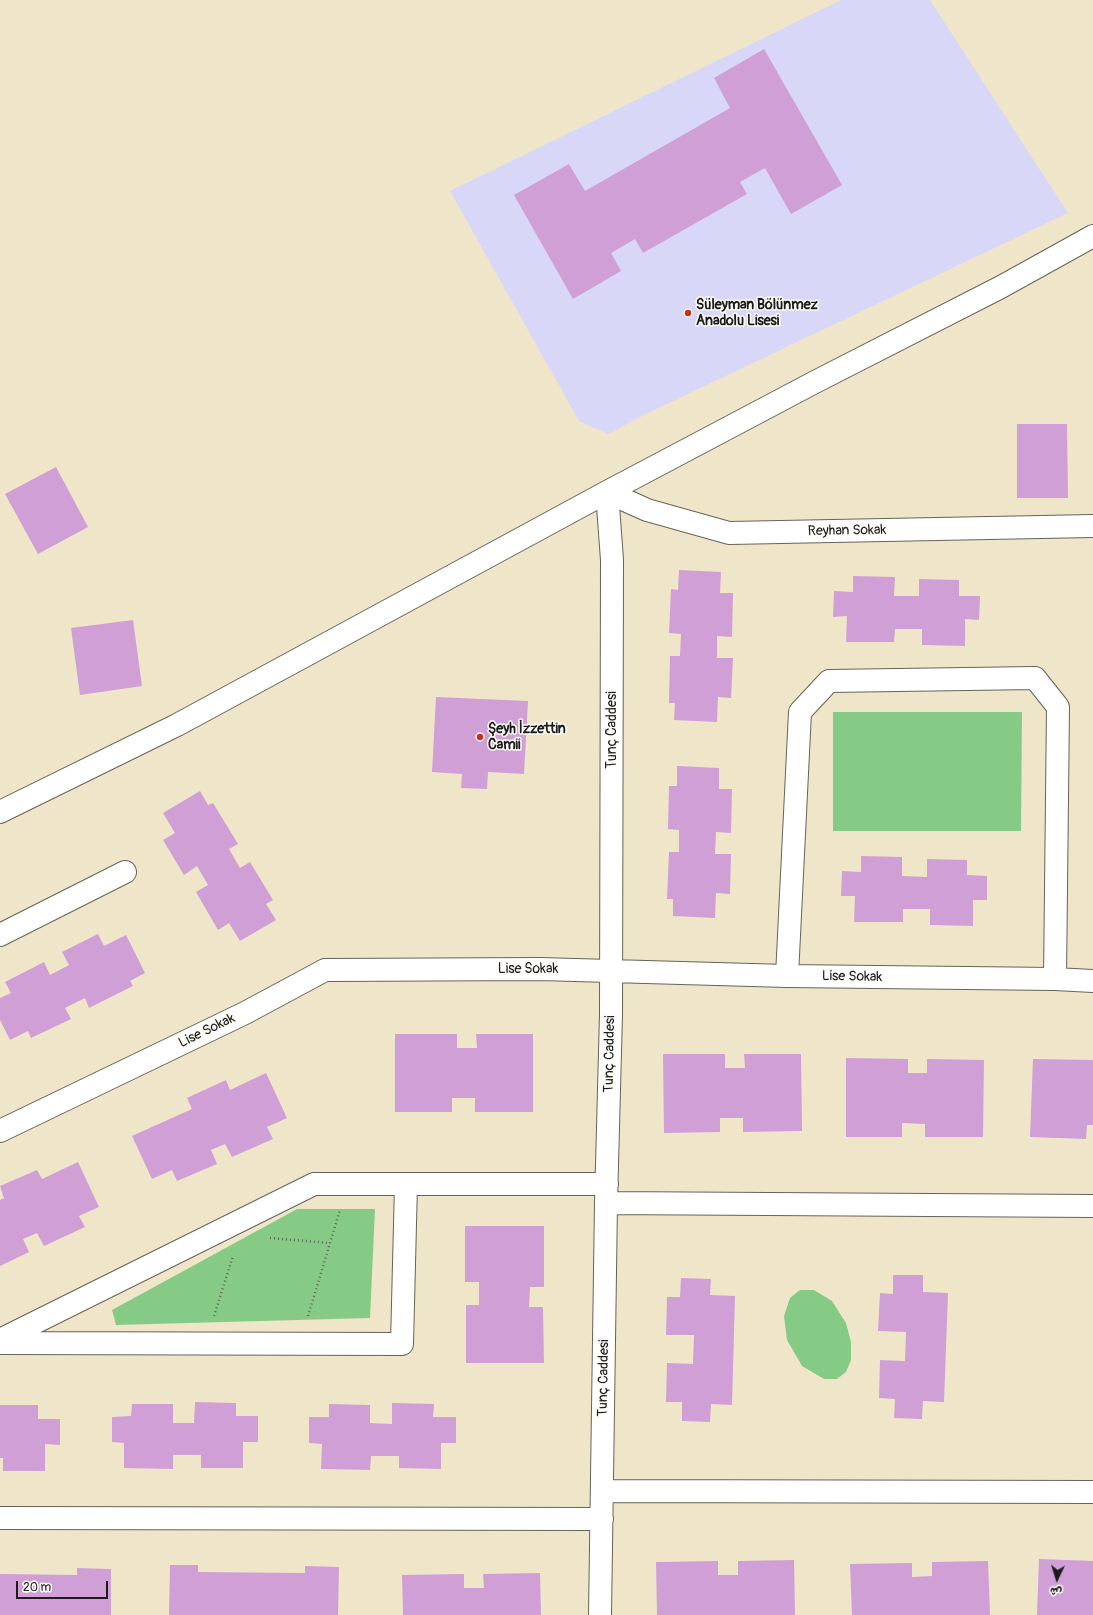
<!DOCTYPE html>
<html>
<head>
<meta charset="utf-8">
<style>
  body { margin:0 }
  #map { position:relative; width:1093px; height:1615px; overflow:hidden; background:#efe6ca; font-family:Pangolin,"Playpen Sans Arabic",sans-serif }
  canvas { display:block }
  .north { position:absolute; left:1037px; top:1559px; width:40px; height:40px; -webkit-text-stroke:3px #fdfcf7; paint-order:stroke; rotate:184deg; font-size:11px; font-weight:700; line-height:16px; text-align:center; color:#1c1c1c }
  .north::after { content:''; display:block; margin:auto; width:14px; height:18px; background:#1c1c1c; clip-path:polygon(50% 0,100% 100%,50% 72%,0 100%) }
  .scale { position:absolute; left:16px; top:1581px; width:92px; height:18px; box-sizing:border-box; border:2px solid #1c1c1c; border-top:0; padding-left:5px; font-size:12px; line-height:14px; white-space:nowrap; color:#1c1c1c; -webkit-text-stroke:3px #fdfcf7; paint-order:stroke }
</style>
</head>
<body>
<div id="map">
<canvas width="1093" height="1615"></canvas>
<div class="north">ش</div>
<div class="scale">20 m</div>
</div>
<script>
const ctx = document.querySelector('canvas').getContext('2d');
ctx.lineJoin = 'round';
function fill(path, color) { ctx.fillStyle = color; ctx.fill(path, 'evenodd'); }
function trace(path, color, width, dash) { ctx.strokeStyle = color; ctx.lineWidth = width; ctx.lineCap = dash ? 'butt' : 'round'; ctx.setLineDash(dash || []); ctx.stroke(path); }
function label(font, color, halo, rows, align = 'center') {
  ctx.font = font + ' Pangolin,sans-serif'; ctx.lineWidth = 3; ctx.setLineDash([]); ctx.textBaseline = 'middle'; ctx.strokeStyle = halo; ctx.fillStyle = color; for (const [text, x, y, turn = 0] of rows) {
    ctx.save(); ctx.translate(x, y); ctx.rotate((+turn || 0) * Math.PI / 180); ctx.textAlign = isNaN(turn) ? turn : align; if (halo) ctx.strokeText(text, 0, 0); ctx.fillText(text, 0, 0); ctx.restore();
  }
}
const built = new Path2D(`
  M841,0H930L1068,213L648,413L608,434L579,421L450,191Z`);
const green = new Path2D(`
  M833,712H1022L1021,831H833Z
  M297,1209H375L370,1318L116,1325L112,1310Z
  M800,1290H814L832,1301L846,1323L851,1342V1360L846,1372L837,1379H824L802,1366L787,1340L784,1316L790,1298Z`);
const building = new Path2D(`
  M764,49L842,185L791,214L765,168L740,182L747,194L643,253L635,239L611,253L621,271L573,299L514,195L569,164L585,191L730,108L714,78Z
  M1017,424H1067L1068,498H1017Z
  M56,467L88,527L38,554L5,494Z
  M679,570L721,572L720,593H733L732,637L717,636V658H733L731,698L718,697L717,722L674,720L675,703H669L670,656H680L681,634L669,633L671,589L678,590Z
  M853,576L895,577L894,596H919V579L959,580V596H980L979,620L965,619V646L922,645V629H895L894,642H846L847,616L833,617L834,591L853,592Z
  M133,620L142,686L80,695L71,628Z
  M436,697L528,701L524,774L488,772L487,789L461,788L462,774L432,772Z
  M677,766L719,768V789H732L731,833L716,832L715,854H731L730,894L716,893L715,918L673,916V899H667L669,852H679V830L668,829L669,786H677Z
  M200,791L208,805L213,803L238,844L229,849L240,868L250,862L273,900L266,904L276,920L240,941L229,923L218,930L196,892L208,885L197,866L184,875L163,840L175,833L163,813Z
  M861,856L902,857V876L927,877V859L967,860V875L987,876V900H973V926L930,925V909H903V922H854L855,896H841L842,871L861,872Z
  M98,934L104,946L126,935L145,973L130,981L133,986L89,1008L85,998L65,1008L71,1019L31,1038L28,1031L10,1040L0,1020V998L11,993L5,982L44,962L50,975L69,965L62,952Z
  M395,1034H457V1048H477L476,1034H533V1112H475V1098H452V1112H395Z
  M663,1054H725V1068H745L744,1054H801L802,1131L743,1132V1118H720V1132L664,1133Z
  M846,1058L908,1059V1073H927V1059L984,1060L983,1137H925V1124L902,1123V1137H846Z
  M1033,1059L1093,1060V1125H1087L1086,1139L1030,1137Z
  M266,1073L287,1118L267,1127L273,1139L232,1157L225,1144L211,1150L217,1164L177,1181L172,1170L152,1179L132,1136L192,1109L187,1098L226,1080L230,1090Z
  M78,1162L99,1207L79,1216L85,1227L44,1246L37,1233L23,1239L29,1252L0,1266V1200L4,1198L0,1186L37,1170L42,1179Z
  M465,1226H544V1287H530L529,1307H543L544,1363H466V1305H479V1282H465Z
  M893,1275H923V1292L948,1293L944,1402L923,1401L922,1419L894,1418L895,1399L879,1398L880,1360L905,1361L906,1332L878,1331L880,1293L893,1294Z
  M681,1278L711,1279L710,1295L735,1296L732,1405L711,1404L710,1422L682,1421V1402H666L667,1363L693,1364L694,1335H666L667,1297H680Z
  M195,1402L236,1403V1416H258V1442H243V1468H201V1455H173V1469L124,1468V1443L112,1442V1417L131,1416L132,1404H173V1423H194Z
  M392,1403L434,1404L433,1417H456V1443H441V1469L399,1468V1456H371L370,1470L321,1469L322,1444L309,1443V1417H329V1404L370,1405V1423L392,1424Z
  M0,1405H38V1419H60V1445L45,1444V1471H3V1458H0Z
  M1039,1559L1093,1561V1615H1037Z
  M794,1560L795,1615H657L656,1562L718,1561V1575H738V1561Z
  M988,1561L990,1615H852L850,1564L912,1563V1577L932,1576V1562Z
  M170,1565H198V1572L305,1573V1566L339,1567L338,1615H169Z
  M77,1568L111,1569V1615H0V1574L77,1575Z
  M540,1573L541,1615H403L402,1575L464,1574V1588H484L483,1574Z`);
const path = new Path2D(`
  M270,1238L330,1243
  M214,1316L233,1256
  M308,1316L340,1210`);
const minor = new Path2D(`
  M0,812L177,725L607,492L815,382L1001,287L1093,236
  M0,935L125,872
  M787,976L800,712L829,681L1035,678L1058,707L1055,979
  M0,1131L245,1013L325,970L540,969L787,976L1055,979L1093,981
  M606,1203L1093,1206
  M0,1340L314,1184H607
  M0,1343L402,1344L406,1184
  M602,1491L1093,1492
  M0,1518L602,1519
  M600,1615L606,1203L611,1014L612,560L607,492L647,510L729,533L1093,526`);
const markers = [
  [688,313,4,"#c8321e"],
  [480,737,4,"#c8321e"]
];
const poiNames = [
  ["Süleyman Bölünmez",696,305],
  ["Anadolu Lisesi",696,321],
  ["Şeyh İzzettin",488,729],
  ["Camii",488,745]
];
const streetNames = [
  ["Reyhan Sokak",847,531,-1],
  ["Tunç Caddesi",612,730,-90],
  ["Lise Sokak",528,969],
  ["Lise Sokak",852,977,1],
  ["Lise Sokak",207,1031,-26],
  ["Tunç Caddesi",610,1054,-89],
  ["Tunç Caddesi",604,1378,-89]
];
fill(built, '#d9d7f8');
fill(green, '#86cb85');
fill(building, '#d09fd6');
trace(minor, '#666359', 24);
trace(path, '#666359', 2.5, [1, 3]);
trace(minor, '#fff', 22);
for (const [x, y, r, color] of markers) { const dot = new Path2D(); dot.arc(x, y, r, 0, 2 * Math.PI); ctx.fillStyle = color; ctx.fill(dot); trace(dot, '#fdfcf7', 1.5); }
label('bold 14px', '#1c1c1c', '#fdfcf7', poiNames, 'left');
label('14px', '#1c1c1c', '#fdfcf7', streetNames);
</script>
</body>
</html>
